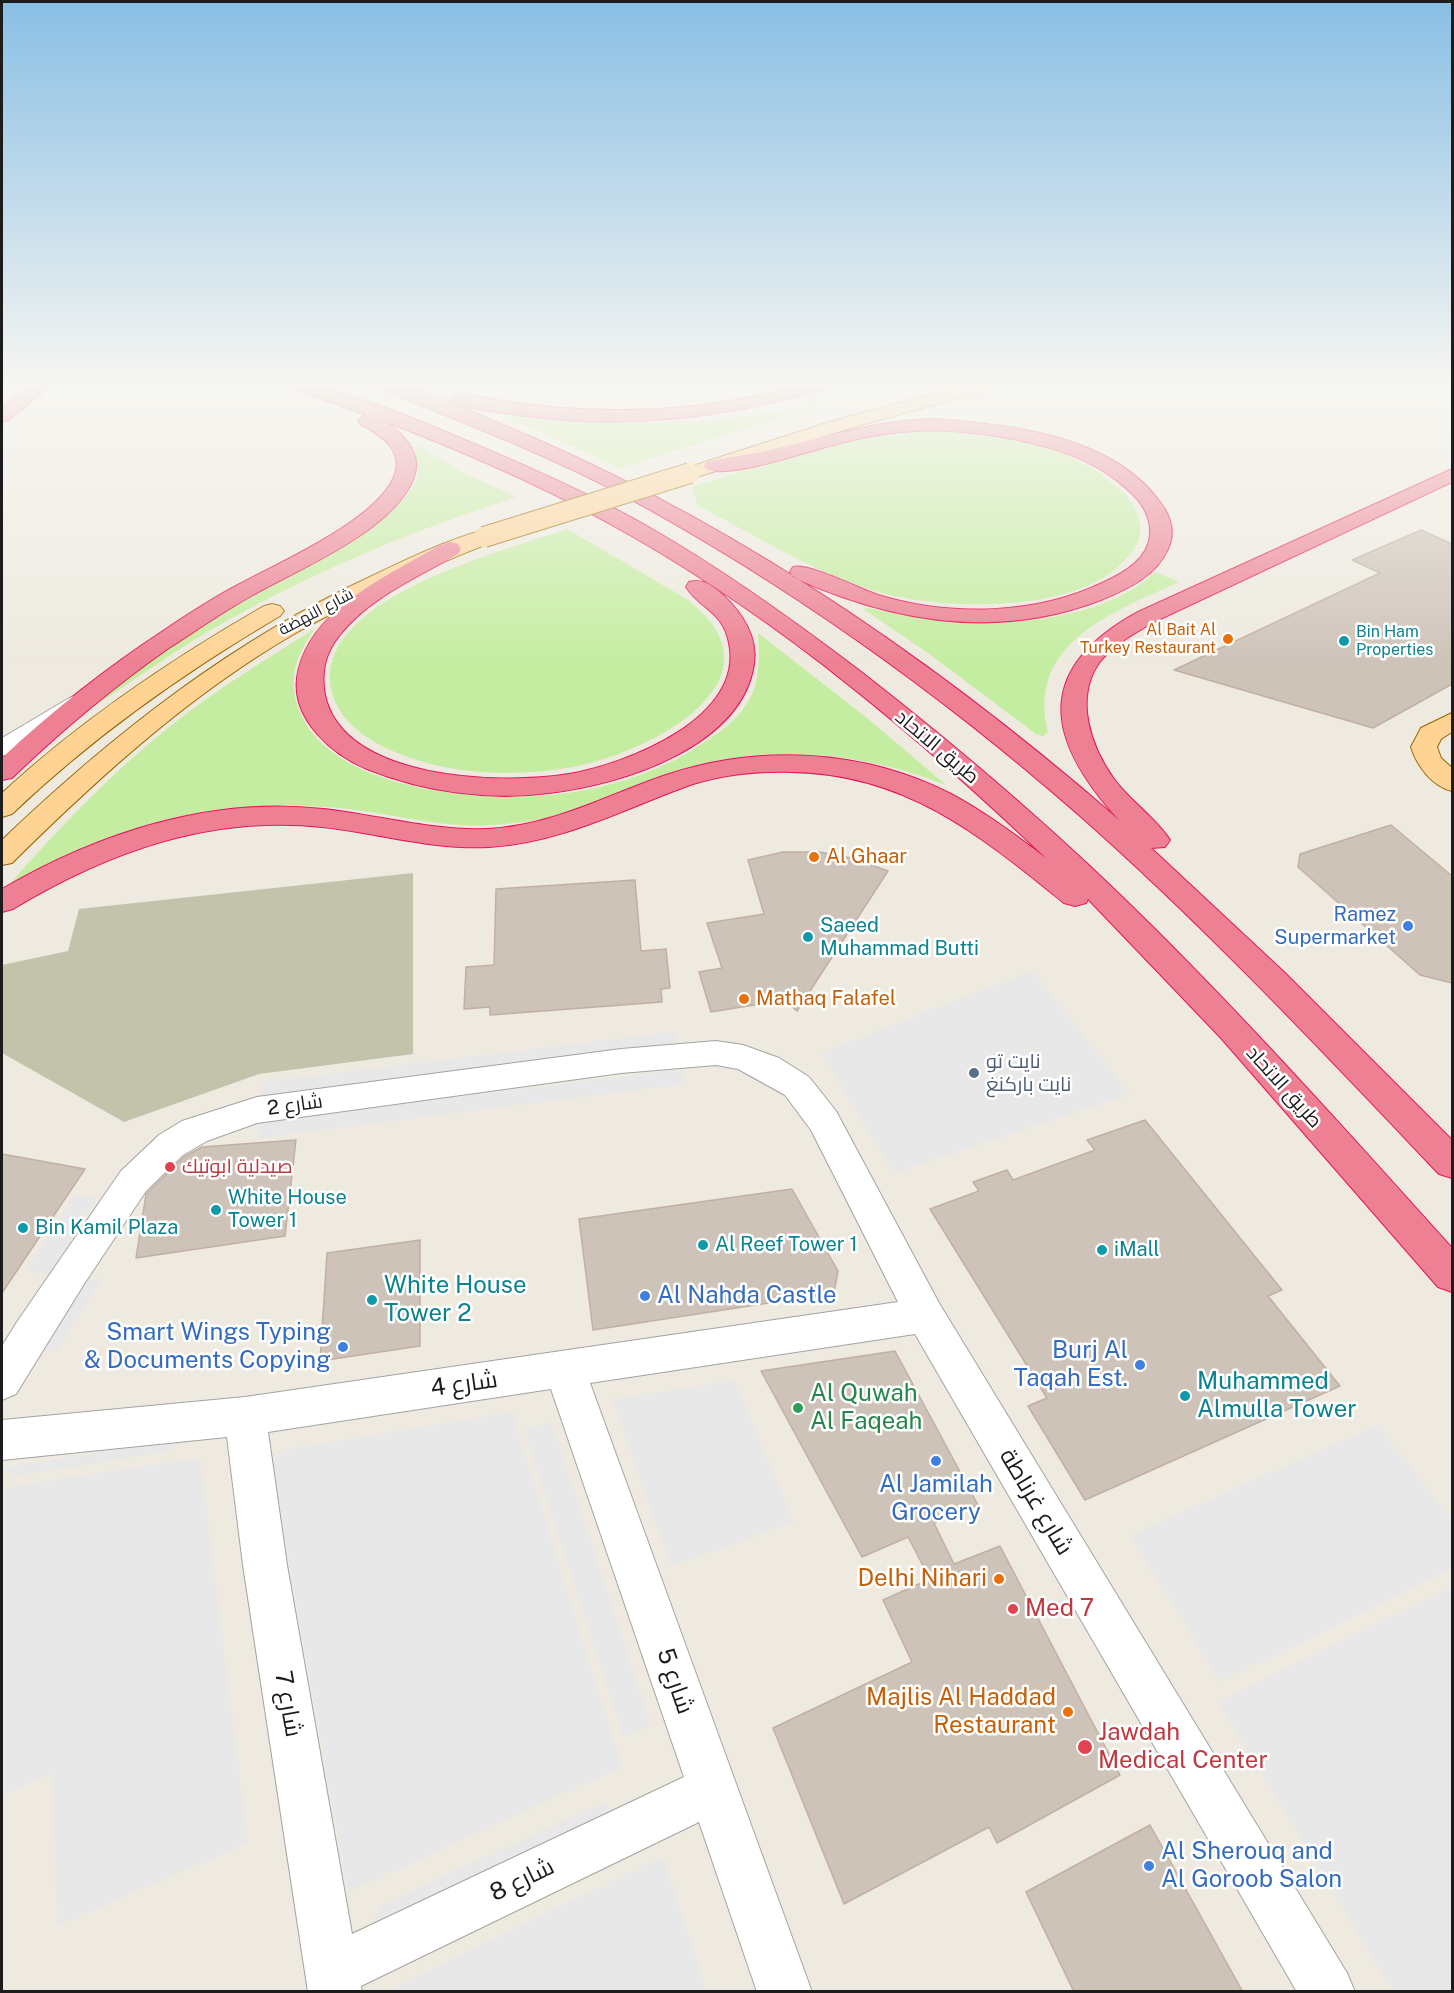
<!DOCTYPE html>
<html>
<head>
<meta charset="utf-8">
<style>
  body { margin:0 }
  #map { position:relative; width:1454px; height:1993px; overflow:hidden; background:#eeeae0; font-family:"Public Sans",sans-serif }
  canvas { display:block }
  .frame { position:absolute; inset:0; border:3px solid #1c1c1c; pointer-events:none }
</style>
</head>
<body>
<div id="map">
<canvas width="1454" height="1993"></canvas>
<div class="frame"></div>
</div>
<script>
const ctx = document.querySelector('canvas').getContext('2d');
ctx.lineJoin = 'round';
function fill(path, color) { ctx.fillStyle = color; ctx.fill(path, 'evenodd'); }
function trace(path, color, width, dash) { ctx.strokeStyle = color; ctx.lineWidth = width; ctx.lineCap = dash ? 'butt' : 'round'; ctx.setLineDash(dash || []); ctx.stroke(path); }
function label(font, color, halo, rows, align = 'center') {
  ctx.font = font + ' "Public Sans",Cairo,sans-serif'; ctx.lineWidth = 5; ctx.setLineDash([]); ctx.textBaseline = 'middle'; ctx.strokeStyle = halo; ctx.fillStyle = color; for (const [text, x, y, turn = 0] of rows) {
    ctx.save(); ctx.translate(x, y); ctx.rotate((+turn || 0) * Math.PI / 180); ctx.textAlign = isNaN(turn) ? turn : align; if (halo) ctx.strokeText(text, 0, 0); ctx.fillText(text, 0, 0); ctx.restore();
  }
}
const construction = new Path2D(`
  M413,873V1054L259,1074L124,1122L2,1053V965L68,951L79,909Z`);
const grass = new Path2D(`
  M834,401L620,468L503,415C615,427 724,426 834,401Z
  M919,432C986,432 1064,440 1116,486C1130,498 1142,514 1140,533C1139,545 1131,554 1122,563C1075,613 944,610 882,593C819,576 756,535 698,506L692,487C766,464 841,437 919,432Z
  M416,446H420L462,472L517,497C407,532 303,576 204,634C165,657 129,684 90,709C157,642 260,596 339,545C366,527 400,511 416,481C422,468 412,457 416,446Z
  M567,529L685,598C794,679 649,753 573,767C512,778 443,775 386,748C359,735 333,714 330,682C323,596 504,551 567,529Z
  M1155,572L1179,582C1114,612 1026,642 1048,732L1043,736L1036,734L928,653L863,609L869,608C950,629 1090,634 1155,572Z
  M316,628C298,651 288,676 297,704C322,787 464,800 536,796C594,793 655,776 703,743C723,731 744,714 753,692C760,673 759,653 758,633L867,718L946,785C855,749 754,742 661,776C629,787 599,804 566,814C543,820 518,823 494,825C445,829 397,815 349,809C218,795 122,822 9,885C64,822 123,761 190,711C230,681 273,655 316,628Z`);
const parking = new Path2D(`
  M1032,971L1130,1094L893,1173L821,1053Z
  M674,1032L678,1046L261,1098L262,1082Z
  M682,1069L685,1084L258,1138L259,1122Z
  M75,1194L97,1198L49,1275L26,1270Z
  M79,1275L101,1280L57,1351L33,1348Z
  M735,1381L794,1522L671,1567L612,1399Z
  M512,1412L622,1767L348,1892L272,1463L283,1450Z
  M551,1421L651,1726L623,1737L524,1429Z
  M1378,1425L1452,1520V1568L1220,1682L1130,1535Z
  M184,1439L166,1452L14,1476L2,1468Z
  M200,1458L248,1843L57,1926L52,1774L2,1794V1496L7,1487Z
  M1452,1586V1991H1393L1218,1702Z
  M605,1802L614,1814L367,1931L383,1904Z
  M663,1857L707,1991H386Z`);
const building = new Path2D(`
  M1421,530L1452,544V684L1373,728L1174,670L1380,573L1352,560Z
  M1391,825L1452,876V983L1420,975L1298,867L1300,854Z
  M783,852H819L852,858L888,871L797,1011L785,1000L711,1012L699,972L722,968L707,923L764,914L748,860Z
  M635,880L641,951L666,949L670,988L661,989L662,1002L490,1015V1007L464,1009L466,967L494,965L496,889Z
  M1145,1120L1282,1290L1268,1296L1340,1386L1085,1500L1028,1406L1047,1398L930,1209L979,1191L973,1182L1007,1170L1013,1180L1095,1150L1087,1140Z
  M296,1140L285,1236L136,1258L146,1194L184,1157L202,1147Z
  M2,1154L85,1169L2,1293Z
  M792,1189L838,1271L834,1293L593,1330L579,1219Z
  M420,1240V1346L320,1361L327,1253Z
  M895,1351L978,1505L934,1523L954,1564L1000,1546L1120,1775L997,1843L989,1827L844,1904L773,1728L912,1662L883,1600L930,1579L908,1537L862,1557L761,1371Z
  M1150,1825L1243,1992H1074L1026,1892Z`);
const minor = new Path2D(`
  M80,695L89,697L92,702L89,707L11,753L2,756V738L71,697Z
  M716,1041L743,1045L779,1058L809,1077L836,1111L939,1303L1347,1973L1355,1992H1297L915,1334L590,1383L812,1992H757L699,1822L361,1986L362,1992H308L243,1565L227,1437L2,1460V1420L245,1397L898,1302L811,1130L785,1095L738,1069L716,1065L621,1073L257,1123L207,1141L183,1155L146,1191L84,1284L16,1394L2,1400V1346L17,1322L121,1171L159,1135L182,1121L257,1097L621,1049ZM551,1389L684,1777L352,1934L287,1565L268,1432Z`);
const major = new Path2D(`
  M967,385H995L992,389L850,428L697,477H683L680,473L683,469L836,420Z
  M484,530L492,532L495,537L492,542C424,569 358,598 294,634C189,695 98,778 12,863L2,865V840C114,733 233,640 374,575C409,558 447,540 484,530Z
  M272,604L280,606L284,611L280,616C183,673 94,736 12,814L2,817V793C81,720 170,660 264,606Z
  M1452,713V732L1441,739L1437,747L1441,758L1452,768V791C1432,786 1417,766 1411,747L1421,728Z`);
const highway = new Path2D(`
  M31,385H51L9,420L2,422V407Z
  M291,385C338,383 426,424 472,443C534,469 595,496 652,529C725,571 793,620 860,671C963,751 1062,836 1155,929C1258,1032 1355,1140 1452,1248V1292L1438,1287L1221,1038L1088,899L1086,903L1075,906L1064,903C980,835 906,774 792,772C754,771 717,775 682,788C618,812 558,843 489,847C432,850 378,833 322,827C209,815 108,852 13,909L2,912V889C98,833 210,796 323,809C378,815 432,831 487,829C552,826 607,795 666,775C758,744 864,749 951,794C985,812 1016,835 1047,859C922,740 785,624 635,538C555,491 470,454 384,421C404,434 424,454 413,480C390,532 301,568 253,595C224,611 197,630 169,648C113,687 61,731 12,778L2,780V758C52,711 105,669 163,631C187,615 211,599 236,586C278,563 373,522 393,479C406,452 382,435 360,424L358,420L366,415L294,389Z
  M377,385C417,382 460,407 496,422C725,516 933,658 1119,820C1046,740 1032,670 1138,612L1452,469V482L1154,622C1135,633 1113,645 1099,663C1074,699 1091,747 1114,779C1130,801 1155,817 1170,840L1165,847L1151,848L1285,973L1452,1140V1178L1439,1174C1322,1051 1206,927 1079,815C940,693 787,584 625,496C546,454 462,422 380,389Z
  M801,385H828L825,389C700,425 588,432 460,405L451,399L460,393C574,417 688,417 801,385Z
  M932,419C1008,424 1112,435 1160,502C1170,515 1176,532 1168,549C1156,576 1128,589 1101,600C998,640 891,622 793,577L790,572L793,567C809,563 858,588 878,595C950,617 1037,615 1104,582C1124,573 1148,559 1150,535C1152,510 1134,494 1116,480C1067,441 963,426 902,432C877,434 851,440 826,447C799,454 733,477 707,470L704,466L707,462C726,457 746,455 766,451C822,438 874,421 932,419Z
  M450,542L458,544L461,549L458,554C418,577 368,598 339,636C325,653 321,674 325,695C343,781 502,785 569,774C627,764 745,718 729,643C723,611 700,609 686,587L689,582C704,578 714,587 724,596C743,614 758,638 754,664C742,747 621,785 549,793C489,801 424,792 367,769C333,755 292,720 297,678C305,621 364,588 410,562C423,555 436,546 450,542Z`);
const majorBridge = new Path2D(`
  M484,537L690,473`);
const markers = [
  [1228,639,6,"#e8710a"],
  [1344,641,6,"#0f9aa8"],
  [814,857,6,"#e8710a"],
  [1408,926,6,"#3f7fe0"],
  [808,937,6,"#0f9aa8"],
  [744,999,6,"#e8710a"],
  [974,1073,6,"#5c6f8a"],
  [170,1167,6,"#e0444e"],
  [216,1210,6,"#0f9aa8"],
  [23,1228,6,"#0f9aa8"],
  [703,1245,6,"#0f9aa8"],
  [1102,1250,6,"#0f9aa8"],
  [645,1296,6,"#3f7fe0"],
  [372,1300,6,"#0f9aa8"],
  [343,1347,6,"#3f7fe0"],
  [1140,1365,6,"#3f7fe0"],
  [1185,1396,6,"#0f9aa8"],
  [798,1408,6,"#2e9e5b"],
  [936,1461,6,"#3f7fe0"],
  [999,1579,6,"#e8710a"],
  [1013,1609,6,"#e0444e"],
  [1068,1712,6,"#e8710a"],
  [1085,1747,8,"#e0444e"],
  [1149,1866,6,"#3f7fe0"]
];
const farStreetnames = [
  ["شارع النهضة",316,612,-28]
];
const farFoodnames = [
  ["Al Bait Al",1216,630],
  ["Turkey Restaurant",1216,648]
];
const farCulturenames = [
  ["Bin Ham",1356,632],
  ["Properties",1356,650]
];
const streetNames = [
  ["طريق الاتحاد",937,747,40],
  ["طريق الاتحاد",1284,1087,48],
  ["شارع 2",295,1105,-8]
];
const foodNames = [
  ["Al Ghaar",826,857],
  ["Mathaq Falafel",756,999]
];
const shopNames = [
  ["Ramez",1396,915],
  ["Supermarket",1396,938]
];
const cultureNames = [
  ["Saeed",820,926],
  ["Muhammad Butti",820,949],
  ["White House",228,1198],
  ["Tower 1",228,1221],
  ["Bin Kamil Plaza",35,1228],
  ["Al Reef Tower 1",715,1245],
  ["iMall",1114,1250]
];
const serviceNames = [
  ["نايت تو",986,1062],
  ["نايت باركنغ",986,1085]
];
const healthNames = [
  ["صيدلية ابوتيك",182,1167]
];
const nearCulturenames = [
  ["White House",384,1286],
  ["Tower 2",384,1314],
  ["Muhammed",1197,1382],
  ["Almulla Tower",1197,1410]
];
const nearShopnames = [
  ["Al Nahda Castle",657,1296],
  ["Smart Wings Typing",331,1333,"right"],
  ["& Documents Copying",331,1361,"right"],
  ["Burj Al",1128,1351,"right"],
  ["Taqah Est.",1128,1379,"right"],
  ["Al Jamilah",936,1485,"center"],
  ["Grocery",936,1513,"center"],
  ["Al Sherouq and",1161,1852],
  ["Al Goroob Salon",1161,1880]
];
const nearStreetnames = [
  ["شارع 4",464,1384,-8],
  ["شارع غرناطة",1036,1502,59],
  ["شارع 5",675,1681,71],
  ["شارع 7",288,1704,80],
  ["شارع 8",522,1880,-26]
];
const nearLeisurenames = [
  ["Al Quwah",810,1394],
  ["Al Faqeah",810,1422]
];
const nearFoodnames = [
  ["Delhi Nihari",987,1579],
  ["Majlis Al Haddad",1056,1698],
  ["Restaurant",1056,1726]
];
const nearHealthnames = [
  ["Med 7",1025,1609],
  ["Jawdah",1098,1733],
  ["Medical Center",1098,1761]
];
fill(construction, '#c3c3ab');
fill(grass, '#c5eda1');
fill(parking, '#e8e8e8');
fill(building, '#cec3b9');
trace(building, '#c1b0a2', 1.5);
trace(minor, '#a3a3a3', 2);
trace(major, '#936500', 2);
trace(highway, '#e41658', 2);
fill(minor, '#fff');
fill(major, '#ffd394');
fill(highway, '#ed8193');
trace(majorBridge, '#936500', 22, []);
trace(majorBridge, '#ffd394', 20);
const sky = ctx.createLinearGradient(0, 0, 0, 664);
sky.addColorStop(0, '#89bfe5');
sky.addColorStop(0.58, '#f7f6f1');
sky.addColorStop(1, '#f7f6f100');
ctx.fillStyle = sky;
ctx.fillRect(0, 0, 1454, 664);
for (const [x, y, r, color] of markers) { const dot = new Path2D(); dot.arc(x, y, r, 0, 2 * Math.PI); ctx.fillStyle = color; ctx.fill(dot); trace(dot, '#fff', 2); }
label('16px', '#1c1c1c', '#fff', farStreetnames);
label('16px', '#c56008', '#fff', farFoodnames, 'right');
label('16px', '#0d838f', '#fff', farCulturenames, 'left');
label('20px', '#1c1c1c', '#fff', streetNames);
label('20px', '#c56008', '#fff', foodNames, 'left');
label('20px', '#366cbe', '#fff', shopNames, 'right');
label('20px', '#0d838f', '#fff', cultureNames, 'left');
label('20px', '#4e5e75', '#fff', serviceNames, 'left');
label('20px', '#be3a42', '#fff', healthNames, 'left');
label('24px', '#0d838f', '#fff', nearCulturenames, 'left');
label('24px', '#366cbe', '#fff', nearShopnames, 'left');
label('24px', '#1c1c1c', '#fff', nearStreetnames);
label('24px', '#27864d', '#fff', nearLeisurenames, 'left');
label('24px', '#c56008', '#fff', nearFoodnames, 'right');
label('24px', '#be3a42', '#fff', nearHealthnames, 'left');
</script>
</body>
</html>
